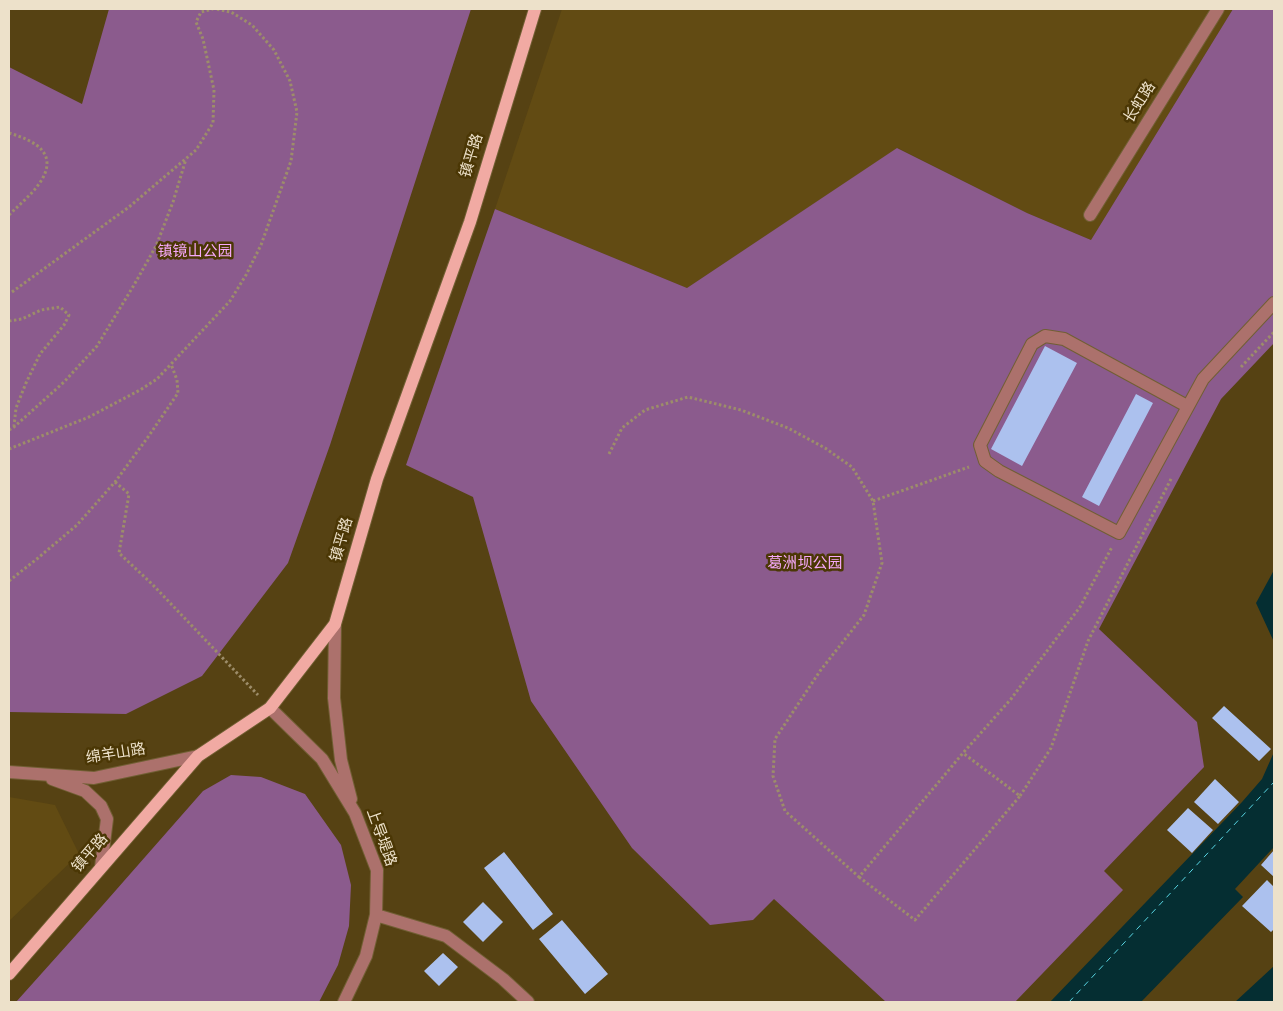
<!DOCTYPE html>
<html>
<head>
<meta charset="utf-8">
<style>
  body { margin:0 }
  #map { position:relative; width:1283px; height:1011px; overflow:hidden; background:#564213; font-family:Overpass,sans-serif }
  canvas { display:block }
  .frame { position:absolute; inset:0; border:10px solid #ede1ca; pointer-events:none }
</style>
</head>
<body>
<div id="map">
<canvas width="1283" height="1011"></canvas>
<div class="frame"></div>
</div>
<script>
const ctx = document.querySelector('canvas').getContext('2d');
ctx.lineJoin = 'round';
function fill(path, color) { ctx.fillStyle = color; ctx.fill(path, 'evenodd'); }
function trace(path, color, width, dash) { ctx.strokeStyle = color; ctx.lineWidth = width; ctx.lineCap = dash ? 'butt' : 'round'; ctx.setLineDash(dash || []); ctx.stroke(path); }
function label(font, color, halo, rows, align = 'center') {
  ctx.font = font + ' Overpass,"Noto Sans SC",sans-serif'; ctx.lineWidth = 5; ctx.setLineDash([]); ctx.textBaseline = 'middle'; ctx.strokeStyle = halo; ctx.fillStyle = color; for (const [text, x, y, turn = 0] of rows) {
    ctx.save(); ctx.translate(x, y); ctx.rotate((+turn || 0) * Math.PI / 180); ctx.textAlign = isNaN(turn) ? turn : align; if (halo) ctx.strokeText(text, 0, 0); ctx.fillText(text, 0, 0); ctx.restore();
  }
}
const built = new Path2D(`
  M562,9H1233L1091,240L1027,213L898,148L687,288L495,209Z
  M9,797L55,805L79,854L9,921Z`);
const green = new Path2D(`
  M109,9H471L330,445L288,563L202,676L126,714L9,712V67L82,104Z
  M1233,9H1274V343L1221,399L1099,629L1197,722L1204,767L1104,871L1123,890L1015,1002H886L774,899L753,920L710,925L632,848L531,701L473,497L406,465L495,209L687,288L897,148L1027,213L1091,240Z
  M231,775L261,777L305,794L341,845L351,885L349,926L338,965L319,1002H16L102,906L203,791Z`);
const water = new Path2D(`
  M1274,570V642L1256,603Z
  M1274,752V847L1235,889L1243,897L1141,1002H1050L1242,802L1262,779Z
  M1274,966V1002H1235Z`);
const ferry = new Path2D(`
  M1069,1002L1274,782`);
const building = new Path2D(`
  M1045,346L1077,363L1022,466L991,449Z
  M1136,394L1153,403L1099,506L1082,497Z
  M1224,706L1271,749L1259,761L1212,718Z
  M1215,779L1239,802L1218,824L1194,802Z
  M1188,808L1213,830L1192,853L1167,830Z
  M1274,850V877L1261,865Z
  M504,852L553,914L533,930L484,868Z
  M1267,880L1274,887V929L1271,932L1242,906Z
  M483,902L503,922L483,942L463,922Z
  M562,920L608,974L585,994L539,939Z
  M443,953L458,967L439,986L424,971Z`);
const path = new Path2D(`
  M9,133C36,141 60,154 39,184C31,195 19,205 9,215
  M12,292L129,207L196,150L213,123L214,90L203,39L196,22L201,12L213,9
  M9,321L22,319L41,310L60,307L69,315L64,325L40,354L26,383L16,408L14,426
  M1241,367L1274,332
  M9,430L14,427L64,382L97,346L134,285L156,246L173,202L186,159
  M9,449L89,417L140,390L157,379L230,301L246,275L261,245L291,161L297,112L290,81L274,50L252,25L231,12L216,9
  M609,454L622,428L645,410L688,397L741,410L788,428L825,448L852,467L873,501L882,563L864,615L820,671L775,739L773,776L785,811L859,877L963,753L1011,699L1080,607L1112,547
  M115,482L129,494L119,553L152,584L258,695
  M873,501L969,467
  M9,581L38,558L77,525L115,482L148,437L178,393L177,380L171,364
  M1020,796L1051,748L1088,641L1172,477
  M859,877L915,920L1020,796L963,753`);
const minor = new Path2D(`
  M1090,215L1218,9
  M1187,406L1064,339L1045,336L1032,344L980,445L985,461L999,471L1119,533L1203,379L1274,303
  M335,624L334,698L341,760L351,799
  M270,708L322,759L355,813L377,870L376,915L366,956L344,1002
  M9,772L94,778L198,756
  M52,779L85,791L101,806L107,819L101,867
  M376,915L446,936L503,979L528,1002`);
const major = new Path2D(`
  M9,974L198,756L270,708L335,624L377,479L470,222L535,9`);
const streetNames = [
  ["长虹路",1141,103,-58],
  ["镇平路",473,156,-73],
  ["镇平路",343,540,-74],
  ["绵羊山路",116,755,-9],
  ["上导堤路",380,838,70],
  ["镇平路",91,854,-49]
];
const parkNames = [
  ["镇镜山公园",195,253],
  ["葛洲坝公园",805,565]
];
fill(built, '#624b13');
fill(green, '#8b5b8d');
fill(water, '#052e32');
trace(ferry, '#58d5e3', 1, [6, 5]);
fill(building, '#acc1ee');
trace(minor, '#715f34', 14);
trace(major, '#715f34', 14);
trace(path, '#9d8d6a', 3, [2.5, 2.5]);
trace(minor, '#ac716c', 12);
trace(major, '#f1aaa3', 12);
label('15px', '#ede1ca', '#4b3705', streetNames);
label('15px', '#f7a9fb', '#4b3705', parkNames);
</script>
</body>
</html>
